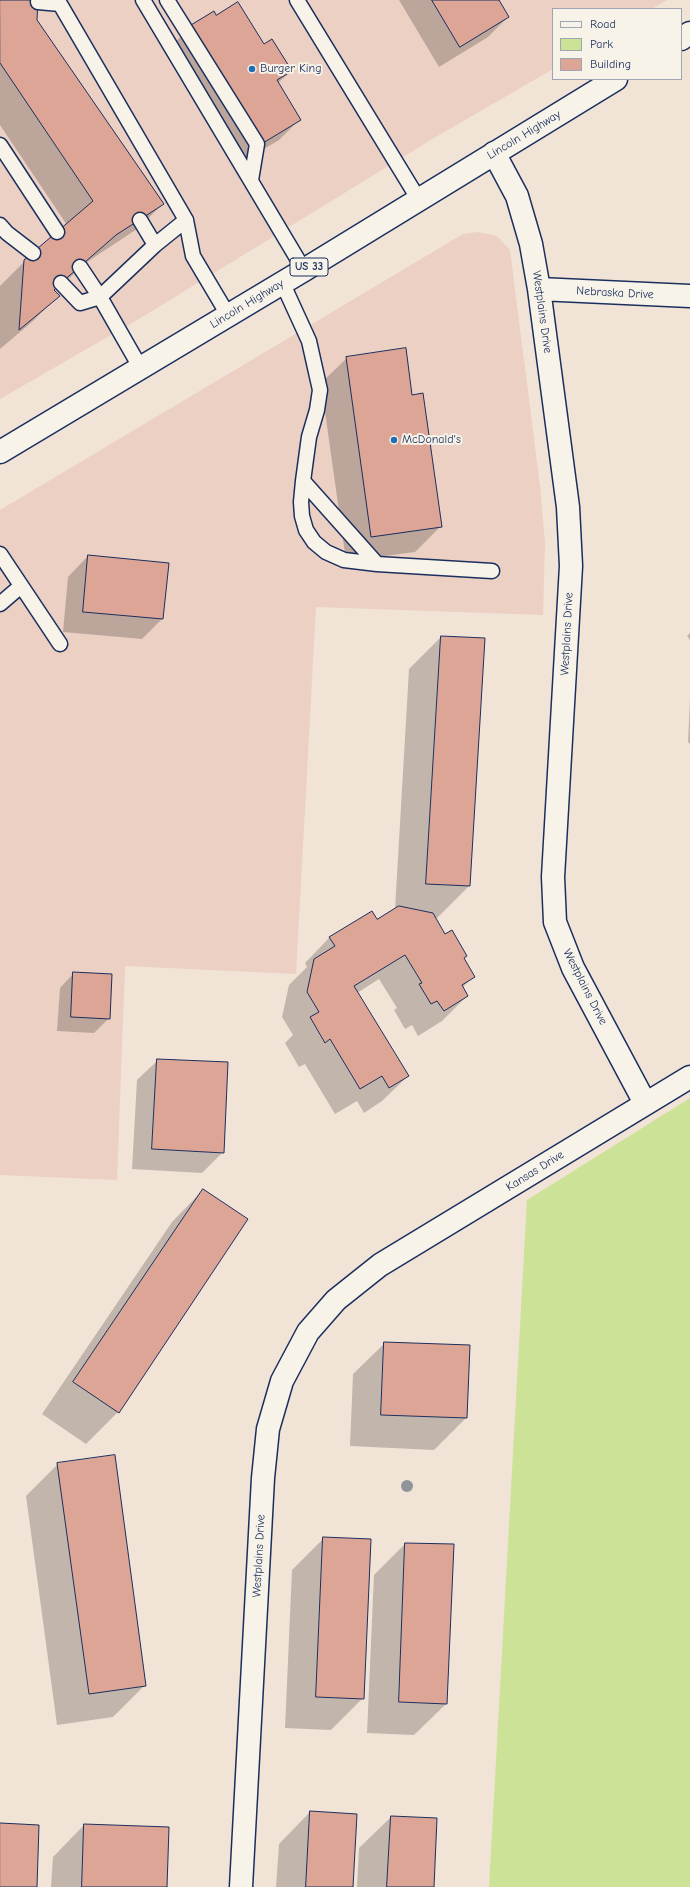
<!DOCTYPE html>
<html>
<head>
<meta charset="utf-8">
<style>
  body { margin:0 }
  #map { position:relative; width:690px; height:1887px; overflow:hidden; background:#f2e3d7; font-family:"Comic Neue",sans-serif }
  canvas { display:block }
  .legend { position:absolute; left:552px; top:8px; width:130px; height:72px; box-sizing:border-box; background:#f7f3e8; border:1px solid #9fa5b1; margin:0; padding:5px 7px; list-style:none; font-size:12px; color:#1b2f5e }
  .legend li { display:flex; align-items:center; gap:8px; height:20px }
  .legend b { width:20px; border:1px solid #9fa5b1 }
</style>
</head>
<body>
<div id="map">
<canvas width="690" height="1887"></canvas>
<ul class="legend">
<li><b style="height:5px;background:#f7f3e8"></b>Road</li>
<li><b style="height:11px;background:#cbe297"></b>Park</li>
<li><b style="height:11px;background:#dca595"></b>Building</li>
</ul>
</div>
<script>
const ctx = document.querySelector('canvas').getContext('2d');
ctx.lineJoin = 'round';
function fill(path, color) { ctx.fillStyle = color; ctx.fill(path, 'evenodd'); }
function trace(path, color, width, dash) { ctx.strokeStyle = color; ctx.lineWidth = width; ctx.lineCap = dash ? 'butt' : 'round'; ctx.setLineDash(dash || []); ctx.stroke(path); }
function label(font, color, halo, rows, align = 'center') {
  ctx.font = font + ' "Comic Neue",sans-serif'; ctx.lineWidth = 4; ctx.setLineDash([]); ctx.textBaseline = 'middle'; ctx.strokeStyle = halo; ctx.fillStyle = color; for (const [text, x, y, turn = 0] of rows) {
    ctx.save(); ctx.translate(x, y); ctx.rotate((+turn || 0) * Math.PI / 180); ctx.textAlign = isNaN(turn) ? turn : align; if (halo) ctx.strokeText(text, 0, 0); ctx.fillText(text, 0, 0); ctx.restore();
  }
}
const built = new Path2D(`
  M0,0H667L652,9H553V69L434,138L144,316L0,399Z
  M478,232L497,236L510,250L540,486L545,542L543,615L316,607L296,974L125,966L117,1180L0,1175V510L463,234Z`);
const green = new Path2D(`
  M690,1098V1887H489L527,1200Z`);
const shadow = new Path2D(`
  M0,0L36,20L163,204L137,229L90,260L54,291L58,296L33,321L0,349V286L25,261L67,225L0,125Z
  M399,0H498L508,17L488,37L439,67Z
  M215,16L263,45L291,71L278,83L300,119L279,140L242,162L171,46L192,26Z
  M347,358L441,526L415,552L346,561L321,383Z
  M88,556L162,619L142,639L63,632L68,577Z
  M690,633V640L687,636Z
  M441,637L469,886L437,918L434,917L445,935L466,956L463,959L473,977L462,988L467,996L442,1021L418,1036L412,1025L405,1029L394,1010L397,1008L379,979L357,993L408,1076L382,1101L364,1113L357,1101L335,1114L305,1064L299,1067L285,1043L293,1035L282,1017L289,985L307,967L305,963L330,937L377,920L395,909L409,669Z
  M690,699V744L688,742Z
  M74,973L109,1018L94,1033L57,1031L60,988Z
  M158,1060L223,1152L202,1173L132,1169L137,1080Z
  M203,1190L247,1220L118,1412L86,1444L42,1414L172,1222Z
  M385,1343L466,1418L434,1450L350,1446L353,1374Z
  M58,1464L145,1685L113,1717L57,1725L26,1496Z
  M324,1538L363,1698L331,1730L285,1728L292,1570Z
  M405,1544L446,1704L414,1735L367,1733L374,1575Z
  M310,1812L352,1887H276L279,1844Z
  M391,1817L433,1887H357L359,1848Z
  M84,1825L166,1887H51L53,1857Z`);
const building = new Path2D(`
  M0,0H38L37,20L164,204L116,235L61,283L54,290L60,296L19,330L24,260L93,201L0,63Z
  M432,0H499L509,17L460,47Z
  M238,2L264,44L272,39L292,71L277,80L301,120L263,143L191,25L214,11L216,15Z
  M406,348L412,395L423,393L442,527L371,537L346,357Z
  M88,555L169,563L163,619L83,612Z
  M441,636L485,638L470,886L426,884Z
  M399,906L433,913L445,934L452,930L467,956L464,958L475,977L462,985L468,996L444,1011L437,1001L431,1004L419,984L422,983L405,955L354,986L409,1076L389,1088L382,1076L360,1089L330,1039L325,1043L310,1017L319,1012L307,992L314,959L335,946L329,937L372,911L377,919Z
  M73,972L112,974L110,1019L71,1017Z
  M157,1059L228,1062L224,1153L152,1149Z
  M203,1189L248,1219L119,1413L73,1382Z
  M384,1342L470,1345L467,1418L381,1415Z
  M115,1455L146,1686L89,1694L57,1463Z
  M323,1537L371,1539L364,1699L316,1697Z
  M405,1543L454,1544L447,1704L399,1702Z
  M310,1811L357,1814L353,1887H306Z
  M391,1816L437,1818L434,1887H387Z
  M0,1823L39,1825L37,1887H0Z
  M84,1824L169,1827L167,1887H82Z`);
const service = new Path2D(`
  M143,0L304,270
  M167,0L257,144L251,180
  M297,0L419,200
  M38,2L60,4L186,220L193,256L228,315
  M0,145L57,232
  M140,220L155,245
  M0,225L7,233L33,253
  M80,267L100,297L140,367
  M282,282L309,341L320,390L317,410L309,437L303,481L301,502L302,516L306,530L314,542L326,552L344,560L377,564L492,571
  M61,283L80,303L100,297L155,245L186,220
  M303,481L377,564
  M0,554L60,644
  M0,604L21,586`);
const minor = new Path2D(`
  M494,153L517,196L531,244L539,289L568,507L571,566L553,877L555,922L573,968L645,1103
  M539,289L690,296
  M241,1887L263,1478L268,1429L282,1381L308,1332L336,1300L380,1265L690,1077`);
const trunk = new Path2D(`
  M681,39L690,33
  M0,452L304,270L616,79`);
const trees = [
  [407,1486]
];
const markers = [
  [252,69,4,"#1f6fb2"],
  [394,440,4,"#1f6fb2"]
];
const shields = [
  [309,267,38]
];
const shieldNames = [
  ["US 33",309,267]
];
const poiNames = [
  ["Burger King",260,69],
  ["McDonald's",402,440]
];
const streetNames = [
  ["Lincoln Highway",524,135,-31],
  ["Nebraska Drive",615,293,3],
  ["Lincoln Highway",247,304,-31],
  ["Westplains Drive",542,312,82],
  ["Westplains Drive",567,634,-87],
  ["Westplains Drive",585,987,63],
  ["Kansas Drive",535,1171,-32],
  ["Westplains Drive",259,1556,-87]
];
fill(built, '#ebd0c3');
fill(green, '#cbe297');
fill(shadow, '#0003');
fill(building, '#dca595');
trace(building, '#1b2f5e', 1);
trace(service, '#1b2f5e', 17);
trace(minor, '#1b2f5e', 25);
trace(trunk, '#1b2f5e', 25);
trace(service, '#f7f3e8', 14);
trace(minor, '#f7f3e8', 22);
trace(trunk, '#f7f3e8', 22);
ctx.fillStyle = '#8f949a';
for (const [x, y] of trees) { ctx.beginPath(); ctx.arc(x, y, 6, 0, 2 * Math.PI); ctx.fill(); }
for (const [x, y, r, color] of markers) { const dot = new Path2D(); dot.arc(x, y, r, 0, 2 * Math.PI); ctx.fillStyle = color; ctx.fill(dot); trace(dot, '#f7f3e8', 1.5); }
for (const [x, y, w] of shields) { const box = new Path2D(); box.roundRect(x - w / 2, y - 9, w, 18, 3); ctx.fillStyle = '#f7f3e8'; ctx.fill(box); trace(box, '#1b2f5e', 1); }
label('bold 11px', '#1b2f5e', null, shieldNames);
label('12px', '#1b2f5e', '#f7f3e8', poiNames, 'left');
label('12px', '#1b2f5e', '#f7f3e8', streetNames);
</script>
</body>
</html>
